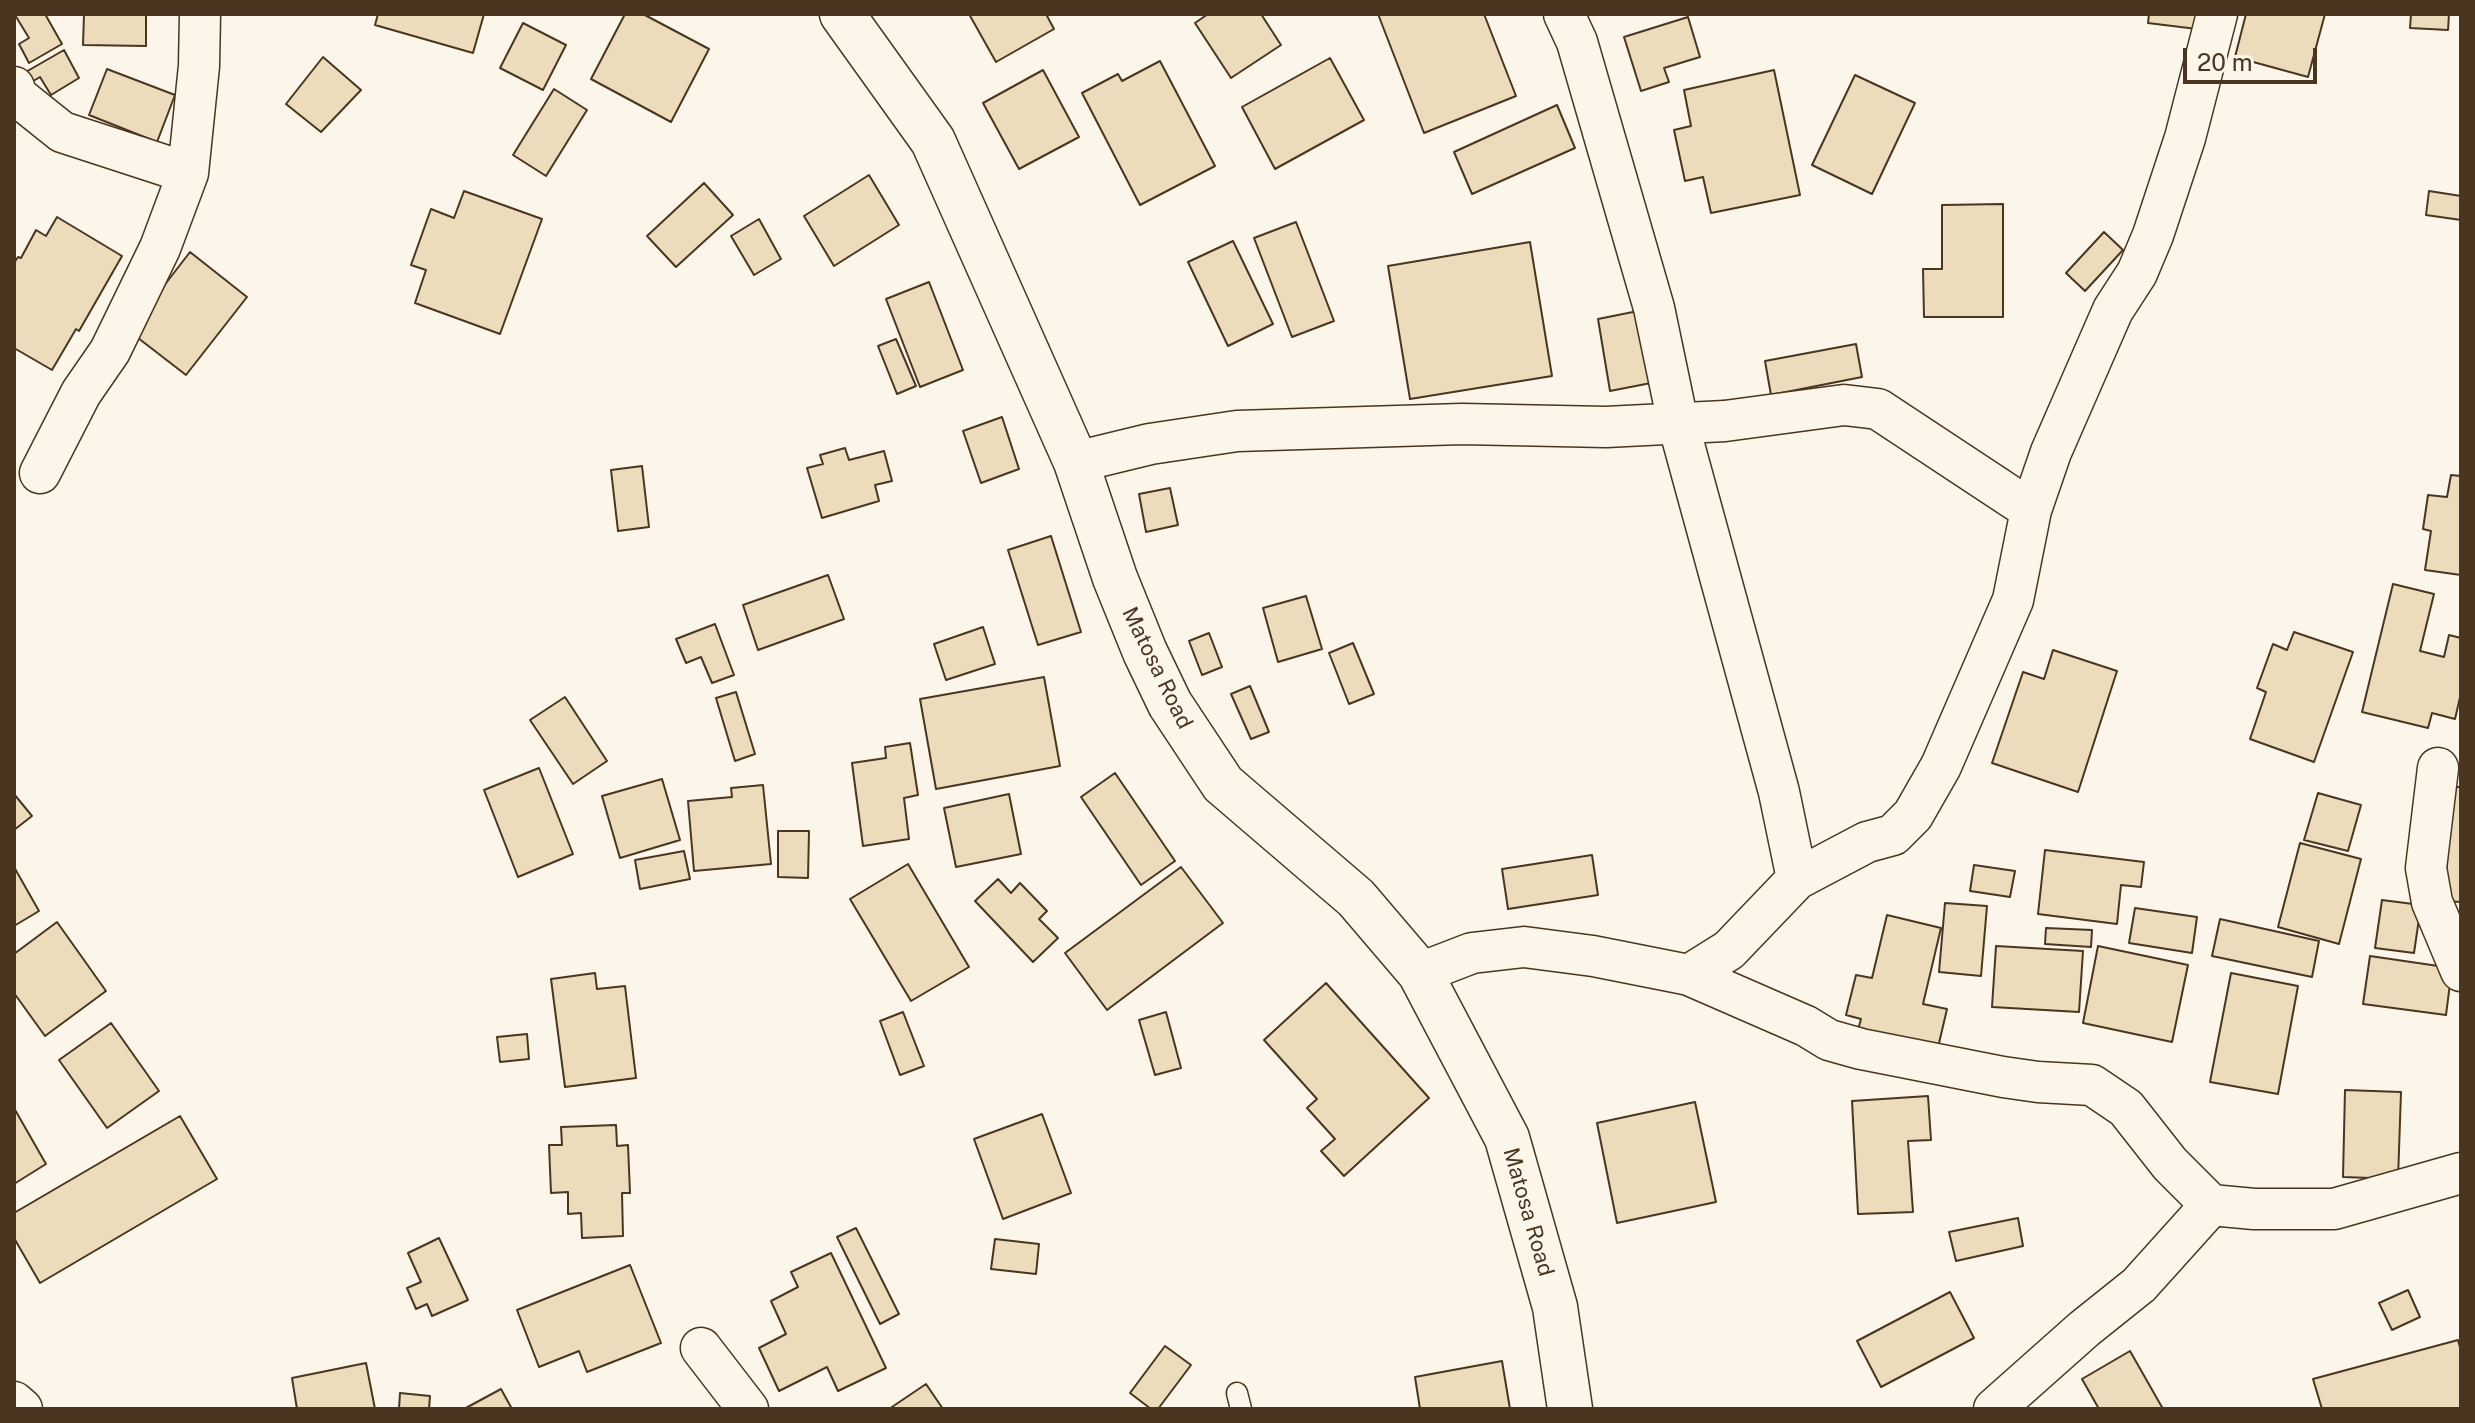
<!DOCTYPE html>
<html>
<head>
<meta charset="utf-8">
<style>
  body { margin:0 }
  #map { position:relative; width:2475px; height:1423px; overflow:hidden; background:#fbf6e9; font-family:"Public Sans",sans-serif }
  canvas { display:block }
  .frame { position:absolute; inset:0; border:16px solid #4a3520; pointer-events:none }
  .scale { position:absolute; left:2183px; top:48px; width:134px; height:36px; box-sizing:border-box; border:4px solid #4a3520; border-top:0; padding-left:10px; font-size:24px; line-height:28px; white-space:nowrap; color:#4a3520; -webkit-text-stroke:6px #fbf6e9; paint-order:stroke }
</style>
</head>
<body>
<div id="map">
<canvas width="2475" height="1423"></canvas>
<div class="frame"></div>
<div class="scale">20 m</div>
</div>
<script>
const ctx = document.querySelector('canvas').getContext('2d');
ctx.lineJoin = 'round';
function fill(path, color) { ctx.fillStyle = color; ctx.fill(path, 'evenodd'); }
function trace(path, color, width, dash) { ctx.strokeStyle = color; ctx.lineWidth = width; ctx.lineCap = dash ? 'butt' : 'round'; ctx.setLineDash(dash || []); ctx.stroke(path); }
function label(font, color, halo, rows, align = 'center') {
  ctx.font = font + ' "Public Sans",sans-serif'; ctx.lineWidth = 6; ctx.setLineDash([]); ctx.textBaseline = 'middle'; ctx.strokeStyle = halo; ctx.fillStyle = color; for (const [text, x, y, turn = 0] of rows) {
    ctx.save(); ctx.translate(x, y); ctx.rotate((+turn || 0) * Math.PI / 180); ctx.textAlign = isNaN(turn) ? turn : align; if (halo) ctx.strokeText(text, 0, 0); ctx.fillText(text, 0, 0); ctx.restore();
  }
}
const building = new Path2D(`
  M45,14L62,44L29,63L19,44L29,38L15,15Z
  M84,14H146V46L83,45Z
  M378,14H484L473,53L375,25Z
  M625,14H643L709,49L671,122L591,79Z
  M969,14H1046L1054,29L996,62Z
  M1208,14H1261L1281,45L1231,78L1195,23Z
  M1378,14H1484L1516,96L1424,133Z
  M2149,14H2215L2213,31L2148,23Z
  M2246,14H2325L2308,77L2235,57Z
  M2411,14H2449L2448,30L2410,28Z
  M1688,17L1700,57L1664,68L1669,82L1641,91L1624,37Z
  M523,23L566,45L543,90L500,68Z
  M64,50L79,78L51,95L40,77L30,83L24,73Z
  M323,57L361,90L321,132L286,104Z
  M1330,58L1364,120L1275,169L1242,107Z
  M1160,61L1215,166L1140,205L1082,93L1118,74L1122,81Z
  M107,69L175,95L157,142L89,115Z
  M1043,70L1079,137L1019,169L983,103Z
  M1774,70L1800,195L1711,213L1703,177L1685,181L1674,130L1691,126L1684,90Z
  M1855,75L1915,103L1872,194L1812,165Z
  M554,89L587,110L546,176L513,155Z
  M1557,105L1575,148L1472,194L1454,152Z
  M869,175L899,225L834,266L804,216Z
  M704,183L733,215L676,267L647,236Z
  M464,191L542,219L500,334L415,303L426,270L411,265L431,209L454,218Z
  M2429,191L2461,196V220L2426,215Z
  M2003,204V317H1924L1923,269H1942V205Z
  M57,217L122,256L79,331L76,329L52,370L14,348V263L18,257L21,258L36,230L46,236Z
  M759,219L781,259L754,275L731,236Z
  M1296,222L1334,321L1292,337L1254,238Z
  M2104,232L2123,250L2085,291L2066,273Z
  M1233,241L1273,324L1228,346L1188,262Z
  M1530,242L1552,376L1410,399L1388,266Z
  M190,252L247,297L186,375L129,331Z
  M929,282L963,370L920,387L886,299Z
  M1643,310L1656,382L1610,391L1598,319Z
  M896,339L916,386L897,394L878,346Z
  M1856,344L1862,377L1771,395L1765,361Z
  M1002,417L1019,469L981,483L963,431Z
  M845,448L849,460L884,451L892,481L875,485L879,501L822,518L807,468L823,464L820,455Z
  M642,466L649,527L618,531L611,470Z
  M2451,475L2461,476V575L2425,570L2431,531L2423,529L2428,495L2447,497Z
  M1170,488L1178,525L1146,532L1139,494Z
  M1051,536L1081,632L1038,645L1008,550Z
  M828,575L844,619L758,650L743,605Z
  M2393,584L2434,594L2420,651L2444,657L2449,635L2461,638V693L2455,719L2432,713L2428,728L2362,712Z
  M1306,596L1322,649L1278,662L1263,608Z
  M715,624L734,675L712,683L701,657L686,663L676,639Z
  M983,627L995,664L946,680L934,644Z
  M2294,632L2353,652L2314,762L2250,739L2266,692L2257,688L2273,644L2287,650Z
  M1209,633L1222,667L1202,675L1189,641Z
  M1353,643L1374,694L1349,704L1329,653Z
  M2053,650L2117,671L2078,792L1992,763L2023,672L2044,679Z
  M1044,677L1060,766L936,789L920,699Z
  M1250,686L1269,732L1251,739L1231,694Z
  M736,692L755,754L735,761L716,698Z
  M565,697L607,761L573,784L530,720Z
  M910,743L918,795L904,798L909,839L863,846L852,763L886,758L885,747Z
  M539,768L573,854L518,877L484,790Z
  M1115,773L1175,861L1141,885L1081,797Z
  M662,779L680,840L620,858L602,796Z
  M763,785L771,864L694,871L688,801L732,797L731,788Z
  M2451,787H2461V902L2445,901Z
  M2318,793L2361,805L2348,851L2304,840Z
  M14,794L32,816L14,830Z
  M1009,794L1021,854L956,867L944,808Z
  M778,831H809L808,878L778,877Z
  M2300,843L2361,859L2339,944L2278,927Z
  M2045,850L2144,862L2141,887L2121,885L2117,924L2038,914Z
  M684,851L690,879L640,889L635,860Z
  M1592,855L1598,895L1508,909L1502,869Z
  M908,864L969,967L911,1001L850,899Z
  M1974,865L2015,871L2010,897L1970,891Z
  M14,867L39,911L14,926Z
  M1181,867L1223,923L1107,1010L1065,953Z
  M998,879L1011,893L1020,883L1047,911L1039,919L1058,938L1033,962L975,901Z
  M2382,900L2421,905L2414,953L2375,948Z
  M1945,903L1987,906L1981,976L1939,972Z
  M2135,908L2197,917L2192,953L2129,943Z
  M1887,915L1941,928L1923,1004L1947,1009L1936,1056L1856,1037L1861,1019L1846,1015L1856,975L1872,978Z
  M2220,919L2319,941L2312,977L2212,956Z
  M57,922L106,991L45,1036L14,993V954Z
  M2046,928L2092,930L2091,947L2045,944Z
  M1996,946L2083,951L2079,1012L1992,1007Z
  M2098,946L2188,965L2172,1042L2083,1023Z
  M2370,956L2452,968L2446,1015L2363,1004Z
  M595,973L597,989L625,986L636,1078L565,1087L551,979Z
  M2231,973L2298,986L2278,1094L2210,1082Z
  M1326,983L1429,1098L1344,1176L1321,1151L1335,1139L1307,1108L1317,1099L1264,1040Z
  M903,1012L924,1066L900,1075L880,1021Z
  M1166,1012L1181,1068L1155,1075L1139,1020Z
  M111,1023L159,1091L107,1128L59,1060Z
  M527,1034L529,1059L500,1062L497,1037Z
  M2345,1090L2401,1092L2398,1179L2343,1177Z
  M1928,1096L1931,1140L1908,1141L1913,1212L1858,1214L1852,1101Z
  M1695,1102L1716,1202L1617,1223L1597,1123Z
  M14,1108L46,1164L14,1184Z
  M1042,1114L1071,1193L1003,1219L974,1139Z
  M180,1116L217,1179L40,1283L14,1238V1213Z
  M616,1125L617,1146L628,1145L630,1193H622L623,1236L582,1238L581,1213L568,1214V1192L551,1193L549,1145H562L561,1127Z
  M2018,1218L2023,1246L1956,1261L1949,1232Z
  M856,1228L899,1314L880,1324L837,1237Z
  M439,1238L468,1300L432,1316L427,1304L416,1309L407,1288L421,1282L408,1253Z
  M995,1239L1039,1244L1036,1274L991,1269Z
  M831,1253L886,1368L838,1391L827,1367L779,1391L759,1348L786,1334L771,1301L798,1287L791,1272Z
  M630,1265L661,1343L587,1372L579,1351L539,1367L517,1310Z
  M2408,1290L2420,1317L2392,1330L2379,1303Z
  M1950,1292L1974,1338L1881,1387L1857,1341Z
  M2458,1340L2461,1351V1409H2322L2313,1379Z
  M1165,1346L1191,1365L1158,1409H1151L1130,1393Z
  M2130,1351L2163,1409H2099L2082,1379Z
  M1502,1361L1510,1409H1420L1415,1377Z
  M366,1363L375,1409H297L292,1378Z
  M926,1384L943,1409H889Z
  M501,1389L512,1409H464Z
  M400,1393L430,1396L429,1409H399Z`);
const lane = new Path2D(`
  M1237,1393L1241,1409`);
const street = new Path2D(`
  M1564,14L1577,42L1654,308L1678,423L1779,792L1797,879
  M14,87L17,96L62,132L188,173
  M1076,462L1150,444L1237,431L1462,424L1606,427L1725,421L1844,405L1878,409L2031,510
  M40,473L81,393L110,351L160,248L188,173L199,66L200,14
  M2438,768L2426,868L2432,902L2461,971
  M1420,973L1472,953L1524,947L1593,956L1689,975L1806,1026L1829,1040L1861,1049L2003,1077L2038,1082L2092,1085L2126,1108L2170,1164L2211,1205L2254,1209H2334L2461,1173
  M1689,975L1729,950L1797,879L1867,842L1893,835L1913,815L1941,766L2013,600L2031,510L2051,452L2113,310L2137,273L2153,235L2185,138L2217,14
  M701,1348L748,1409
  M14,1402L22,1409
  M1994,1409L2084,1329L2139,1285L2211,1205`);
const secondary = new Path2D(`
  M842,14L933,141L1076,462L1115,578L1145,652L1170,704L1223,784L1356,898L1420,973L1507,1138L1555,1307L1570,1409`);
const streetNames = [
  ["Matosa Road",1157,668,64],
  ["Matosa Road",1528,1212,74]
];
fill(building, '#ecdcbc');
trace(building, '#4a3520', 2);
trace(lane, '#4a3520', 23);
trace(street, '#4a3520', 43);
trace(secondary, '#4a3520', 47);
trace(lane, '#fbf6e9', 20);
trace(street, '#fbf6e9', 40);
trace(secondary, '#fbf6e9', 44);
label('22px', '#4a3520', '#fbf6e9', streetNames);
</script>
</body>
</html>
